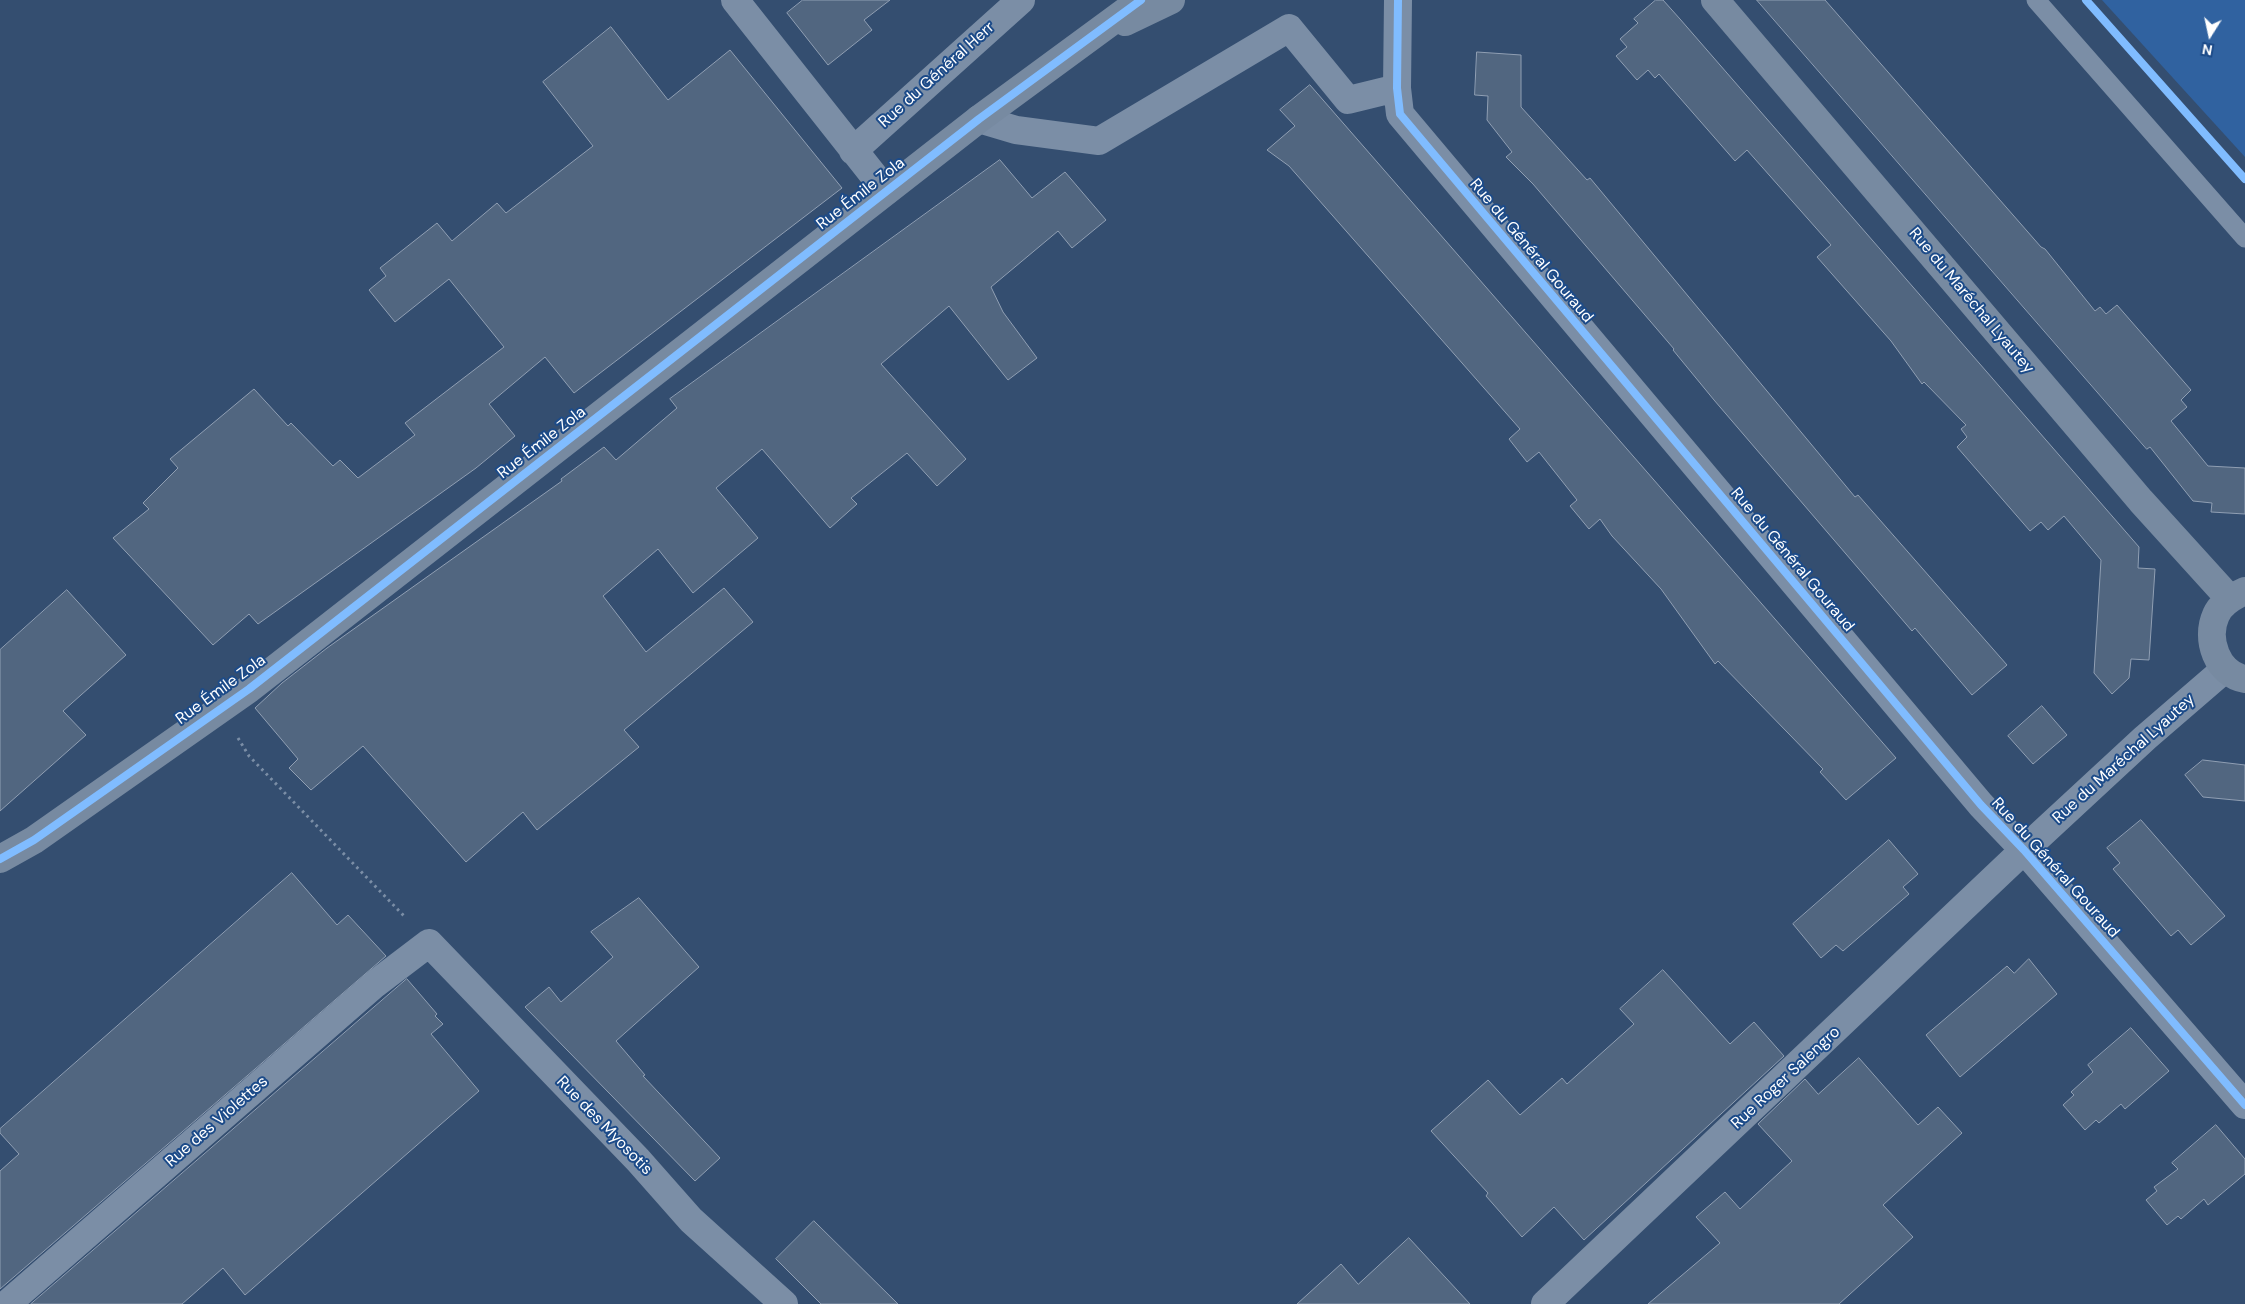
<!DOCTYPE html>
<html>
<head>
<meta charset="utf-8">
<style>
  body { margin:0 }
  #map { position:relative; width:2245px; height:1304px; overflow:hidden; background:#344e70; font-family:"DM Sans",sans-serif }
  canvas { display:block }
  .north { position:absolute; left:2185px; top:10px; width:50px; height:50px; -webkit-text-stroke:4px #1c4b89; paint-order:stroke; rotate:190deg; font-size:14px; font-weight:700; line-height:20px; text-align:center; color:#fff }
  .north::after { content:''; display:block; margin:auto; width:18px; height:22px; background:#fff; clip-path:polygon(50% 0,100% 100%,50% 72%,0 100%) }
</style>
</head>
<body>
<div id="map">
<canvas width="2245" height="1304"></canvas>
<div class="north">N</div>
</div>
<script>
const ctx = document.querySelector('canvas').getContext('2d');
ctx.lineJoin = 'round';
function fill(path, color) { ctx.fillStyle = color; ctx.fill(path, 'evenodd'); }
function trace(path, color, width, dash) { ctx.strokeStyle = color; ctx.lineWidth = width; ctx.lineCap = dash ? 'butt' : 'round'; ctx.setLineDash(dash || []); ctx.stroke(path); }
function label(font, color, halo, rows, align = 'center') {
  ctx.font = font + ' "DM Sans",sans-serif'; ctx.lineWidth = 4; ctx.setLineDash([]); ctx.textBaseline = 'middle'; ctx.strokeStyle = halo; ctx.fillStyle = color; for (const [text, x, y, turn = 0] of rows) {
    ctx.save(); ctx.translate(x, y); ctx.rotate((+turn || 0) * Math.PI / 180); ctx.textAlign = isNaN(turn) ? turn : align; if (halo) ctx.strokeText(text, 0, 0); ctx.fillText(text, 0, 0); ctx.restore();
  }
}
const green = new Path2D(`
  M2102,0H2245V157Z`);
const building = new Path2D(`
  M803,0H890L864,20L872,30L828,65L787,13Z
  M1656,0H1663L1680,19L2139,547L2138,568L2155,569L2149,660L2131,659L2129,678L2112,694L2094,673L2101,560L2064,516L2048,530L2041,522L2030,531L1957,447L1967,437L1961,429L1966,425L1924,382L1922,384L1891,341L1817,257L1831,245L1747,150L1735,161L1659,74L1655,78L1648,70L1637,80L1616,56L1627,47L1620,39L1638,23L1634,19Z
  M1757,0H1825L2041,247L2045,249L2095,311L2100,307L2106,314L2117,305L2191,390L2181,400L2187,407L2171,421L2208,466L2245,468V514L2211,512L2212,503L2193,501L2150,447L2147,449Z
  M611,27L668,100L730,50L842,188L574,393L545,357L489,404L515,436L476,468L258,624L249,614L213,645L113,538L149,509L143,503L178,468L170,459L254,389L288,426L291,423L333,466L340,460L358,478L415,435L405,423L504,347L449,279L395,322L369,290L386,276L380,268L437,223L452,241L497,203L506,213L593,146L543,82Z
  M1477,52L1521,55V107L1587,180L1590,178L1855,497L1858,495L2007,665L1972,695L1915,628L1912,631L1714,400L1673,350L1674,349L1533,184L1506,157L1512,152L1487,120L1488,96L1475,95Z
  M1310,85L1896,758L1846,800L1820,772L1823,769L1718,661L1715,664L1661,589L1612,536L1600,519L1589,529L1570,506L1577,500L1539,452L1527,462L1509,439L1520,429L1289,166L1267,150L1295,126L1280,110Z
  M1000,160L1032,198L1065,172L1106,220L1072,248L1058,231L991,287L1003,312L1037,358L1008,380L949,306L881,364L966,459L937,486L907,453L851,498L857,504L830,528L762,449L716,488L758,538L693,593L658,549L603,596L646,652L724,588L753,622L624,730L639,747L537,830L523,812L466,862L363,746L311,790L289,768L298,759L255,708L282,683L327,648L562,481L561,479L604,447L616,460L677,408L670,399Z
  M67,590L126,655L63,711L86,735L0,811V650Z
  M2042,706L2067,735L2033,764L2008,736Z
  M2203,760L2245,765V801L2203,797L2185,775Z
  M2141,820L2225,916L2191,945L2178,930L2171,936L2113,869L2120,863L2107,848Z
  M1889,840L1918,874L1903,887L1909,894L1843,951L1836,945L1821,958L1793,924Z
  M292,873L337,925L348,915L386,956L0,1289V1171L19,1154L0,1133V1129Z
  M639,898L699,967L616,1041L645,1075L643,1076L720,1158L695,1181L525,1007L549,987L561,1002L613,957L591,932Z
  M2029,959L2057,994L1960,1077L1926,1035L2007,966L2014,973Z
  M1663,970L1730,1044L1754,1022L1784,1056L1584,1240L1554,1207L1522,1237L1486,1196L1488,1193L1431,1131L1488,1080L1520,1115L1562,1078L1567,1084L1634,1024L1620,1009Z
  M407,979L437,1014L435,1016L443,1024L431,1034L479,1091L245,1295L223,1268L182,1304H31Z
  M2131,1028L2169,1071L2125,1109L2121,1104L2099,1123L2096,1120L2085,1130L2063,1105L2074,1095L2071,1092L2093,1072L2088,1065Z
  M1859,1058L1918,1125L1938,1107L1962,1133L1883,1205L1913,1237L1839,1304H1648L1720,1243L1696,1217L1725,1192L1740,1209L1792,1161L1758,1124L1805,1079L1818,1094Z
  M2216,1125L2245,1159V1174L2208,1205L2204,1199L2181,1219L2178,1216L2167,1225L2146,1200L2157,1191L2154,1187L2178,1169L2172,1163Z
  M814,1221L898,1304H821L776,1259Z
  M1409,1238L1470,1304H1297L1341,1264L1358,1284Z`);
const path = new Path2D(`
  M238,738L249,756L406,918`);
const lane = new Path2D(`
  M2036,0L2245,238`);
const street = new Path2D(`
  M735,0L886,191
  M1398,0L1397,88L1400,114L1981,805L2024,850L2245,1105
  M979,119L1016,130L1099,141L1289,28L1348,100L1397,88
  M853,151L1021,0
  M7,1304L375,984L429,943L638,1160L691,1220L784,1304
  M1545,1304L2024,850L2145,738L2225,669`);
const secondary = new Path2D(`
  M1715,0L2141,501L2229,598
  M1125,22L1171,0
  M2245,591C2234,596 2221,603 2216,615C2205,639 2217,674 2245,679
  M0,859L34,840L249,689L979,119L1141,0`);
const cycleway = new Path2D(`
  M1398,0L1397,88L1400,114L1981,805L2024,850L2245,1105
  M2086,0L2245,179
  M0,859L34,840L249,689L979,119L1141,0`);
const streetNames = [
  ["Rue du Général Herr",937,75,-42],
  ["Rue Émile Zola",861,194,-38],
  ["Rue du Général Gouraud",1531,251,50],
  ["Rue du Maréchal Lyautey",1971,301,50],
  ["Rue Émile Zola",542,443,-38],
  ["Rue du Général Gouraud",1792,560,50],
  ["Rue Émile Zola",221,690,-36],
  ["Rue du Maréchal Lyautey",2124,759,-42],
  ["Rue du Général Gouraud",2055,868,48],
  ["Rue Roger Salengro",1786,1078,-43],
  ["Rue des Violettes",217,1122,-41],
  ["Rue des Myosotis",604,1126,46]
];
fill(green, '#3062a0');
fill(building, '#516680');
trace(building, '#909fb3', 1);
trace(path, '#7b8ea6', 3, [2.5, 4]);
trace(lane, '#7b8ea6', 19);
trace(street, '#7b8ea6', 28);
trace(secondary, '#778aa1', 28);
trace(cycleway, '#80bcff', 8);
label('16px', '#fff', '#1c4b89', streetNames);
</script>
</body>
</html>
